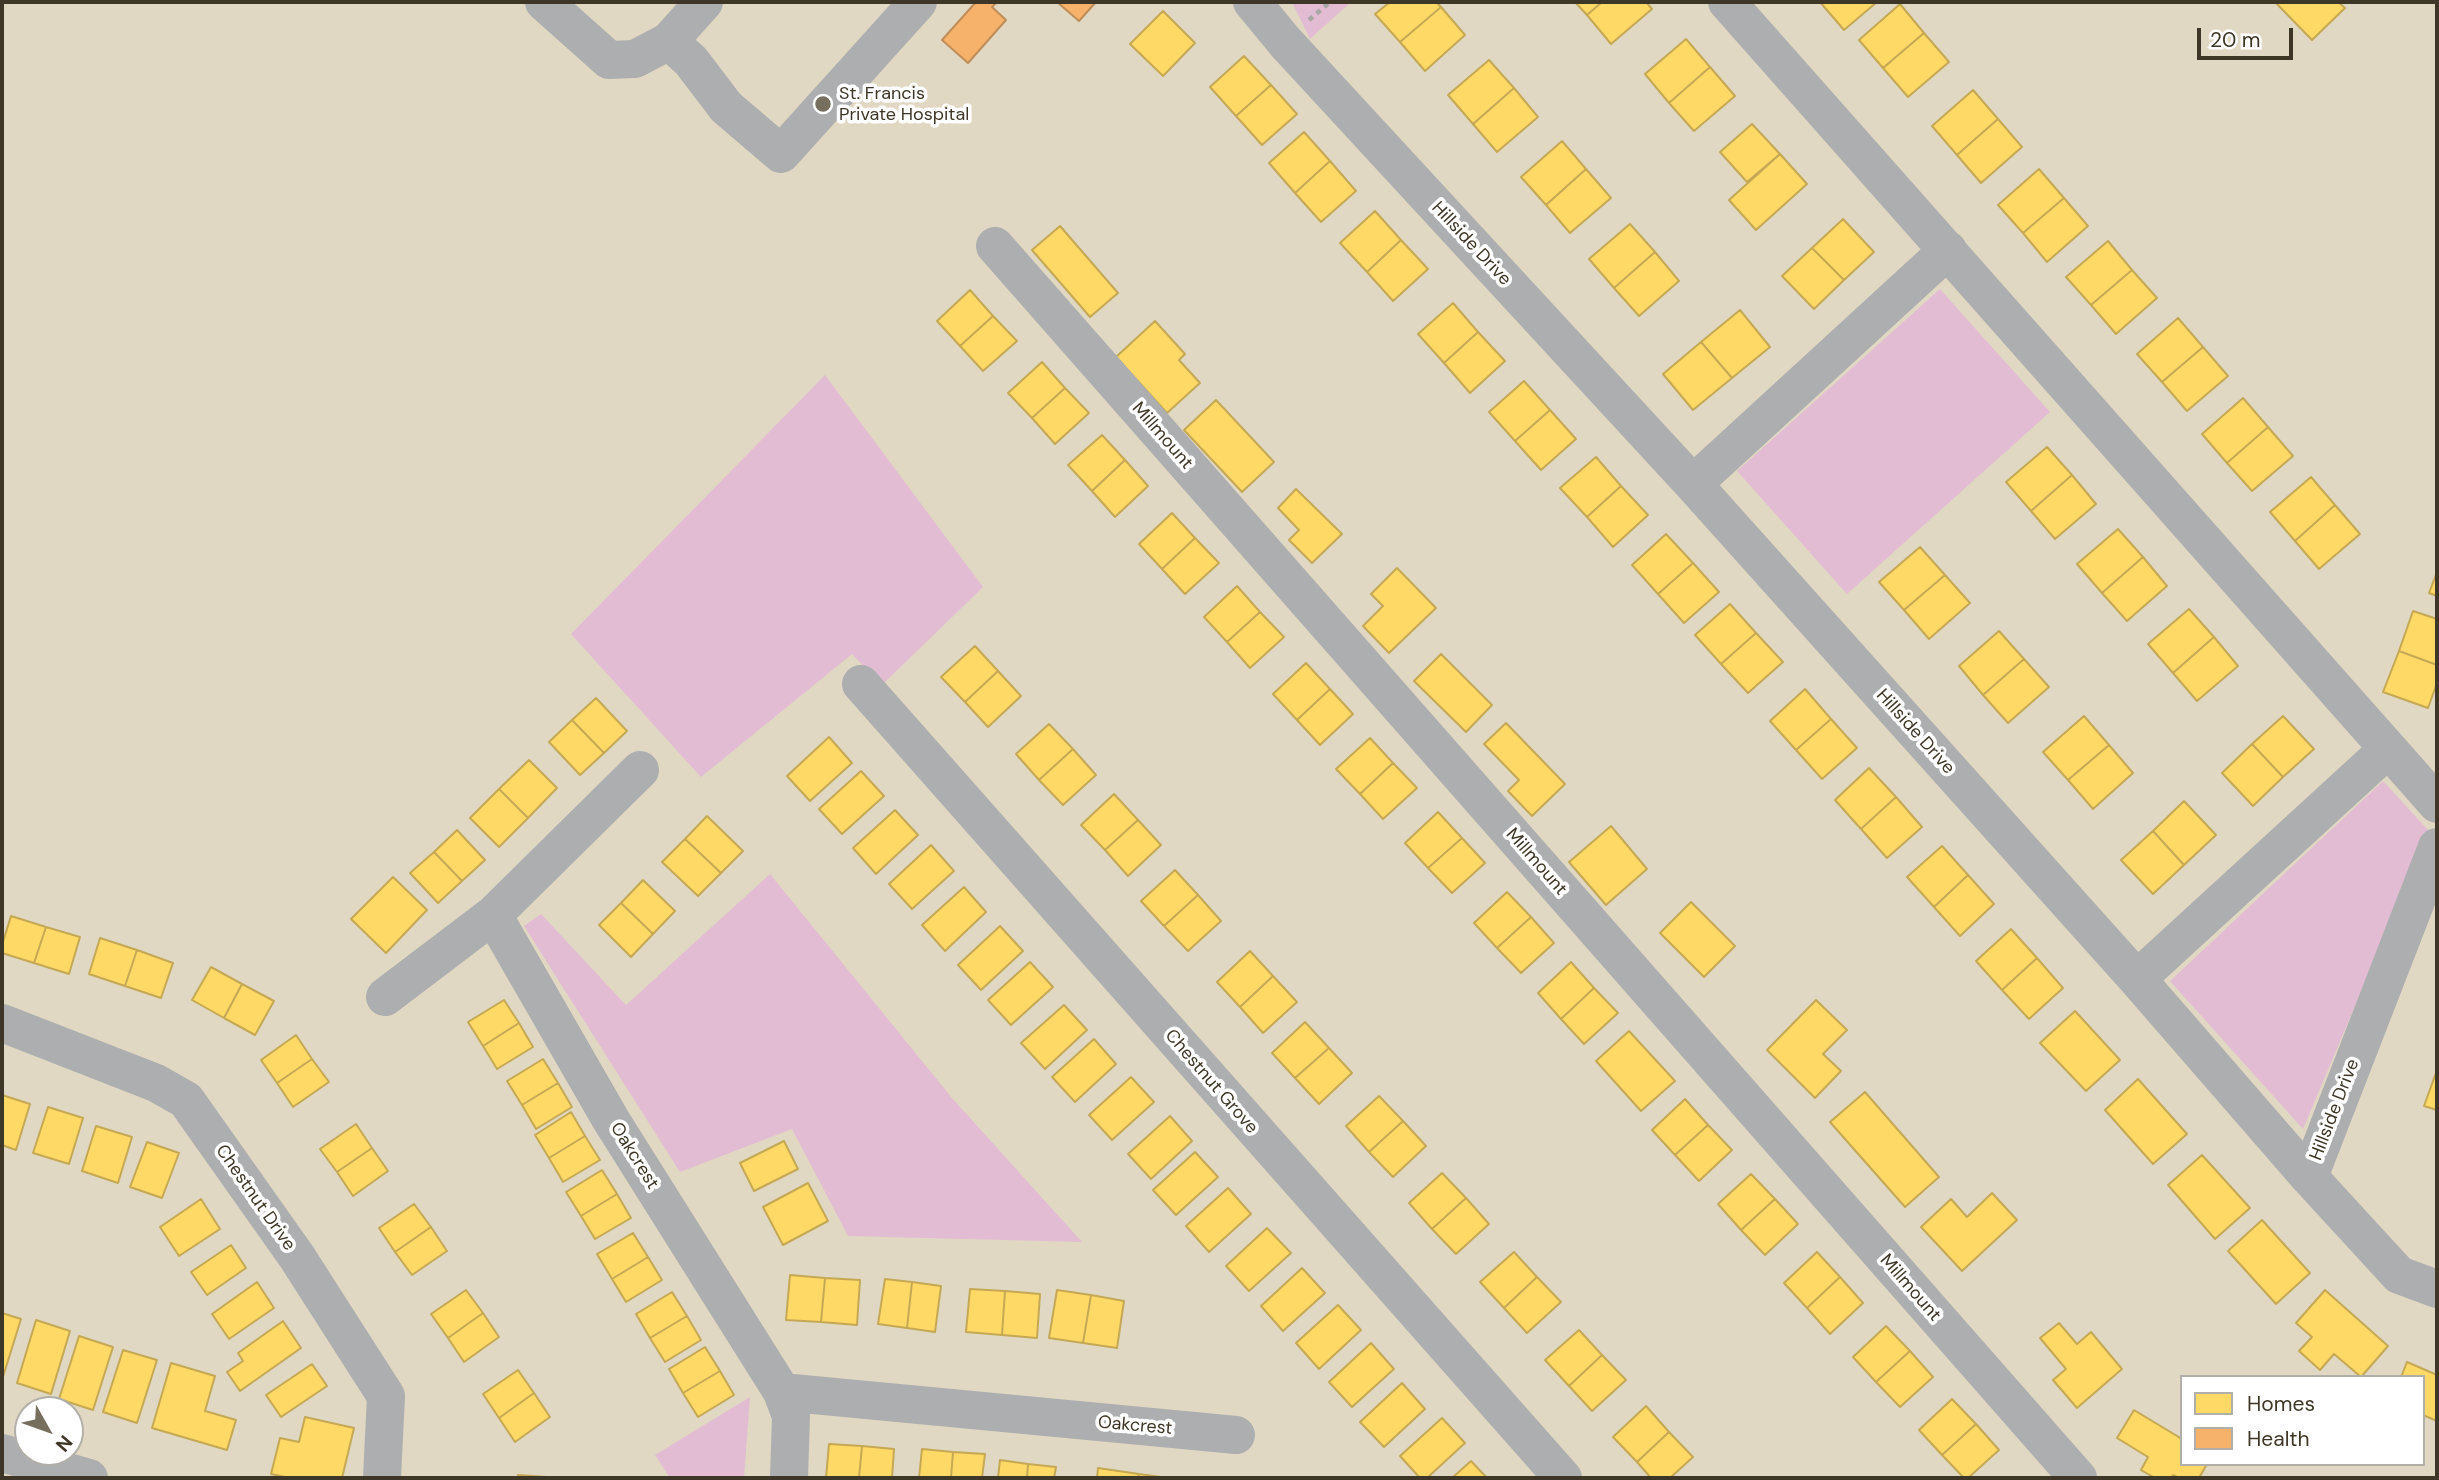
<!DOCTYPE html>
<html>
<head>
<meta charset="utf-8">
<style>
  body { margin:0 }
  #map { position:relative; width:2439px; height:1480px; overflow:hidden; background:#e1d8c3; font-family:"DM Sans",sans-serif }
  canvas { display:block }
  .frame { position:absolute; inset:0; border:4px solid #3e3727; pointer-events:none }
  .legend { position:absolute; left:2180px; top:1375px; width:245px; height:91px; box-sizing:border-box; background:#fff; border:2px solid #b2afa9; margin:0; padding:9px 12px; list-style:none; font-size:21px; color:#3e3727 }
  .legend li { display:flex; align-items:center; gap:14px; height:35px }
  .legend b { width:35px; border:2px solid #b2afa9 }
  .north { position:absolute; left:14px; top:1396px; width:70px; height:70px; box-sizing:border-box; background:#fff; border:2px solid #b2afa9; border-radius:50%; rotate:130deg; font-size:19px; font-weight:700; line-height:28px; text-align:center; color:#3e3727 }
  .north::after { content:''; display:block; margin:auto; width:24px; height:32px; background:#776f5e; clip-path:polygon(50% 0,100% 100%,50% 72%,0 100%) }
  .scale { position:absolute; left:2197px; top:28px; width:96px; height:32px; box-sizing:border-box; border:4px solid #3e3727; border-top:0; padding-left:9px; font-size:21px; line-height:24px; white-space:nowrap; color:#3e3727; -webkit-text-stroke:5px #fff; paint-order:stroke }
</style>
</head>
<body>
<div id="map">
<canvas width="2439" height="1480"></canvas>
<div class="frame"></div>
<ul class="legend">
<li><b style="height:19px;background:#ffd966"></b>Homes</li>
<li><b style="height:19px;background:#f6b26b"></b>Health</li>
</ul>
<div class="north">N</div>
<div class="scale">20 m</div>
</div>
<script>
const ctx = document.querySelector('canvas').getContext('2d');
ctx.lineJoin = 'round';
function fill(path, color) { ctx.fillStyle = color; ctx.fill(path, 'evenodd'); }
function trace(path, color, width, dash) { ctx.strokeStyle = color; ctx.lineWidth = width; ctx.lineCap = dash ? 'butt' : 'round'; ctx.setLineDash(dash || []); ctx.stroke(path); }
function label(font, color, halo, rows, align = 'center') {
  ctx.font = font + ' "DM Sans",sans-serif'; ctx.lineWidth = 7; ctx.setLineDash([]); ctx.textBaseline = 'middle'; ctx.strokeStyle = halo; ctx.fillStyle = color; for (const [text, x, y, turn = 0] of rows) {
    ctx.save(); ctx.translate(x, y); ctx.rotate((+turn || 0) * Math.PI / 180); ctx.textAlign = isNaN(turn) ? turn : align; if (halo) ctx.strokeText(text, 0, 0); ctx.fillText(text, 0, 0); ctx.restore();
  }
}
const green = new Path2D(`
  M1292,2H1351L1310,39Z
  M1940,289L2050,412L1847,594L1737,471Z
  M825,375L983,587L882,685L852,654L701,777L571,634Z
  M2383,781L2429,831L2303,1129L2170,981Z
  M770,874L952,1098L1082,1242L848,1236L792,1129L680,1172L524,926L541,914L626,1005Z
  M750,1397L744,1478H670L655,1455Z`);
const homes = new Path2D(`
  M1390,2H1436L1441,7L1400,42L1375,14Z
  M1575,2H1602L1587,15Z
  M1602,2H1646L1652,9L1611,44L1587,15Z
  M1820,2H1877L1844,30Z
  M2275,2H2338L2345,8L2312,40Z
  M1900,4L1924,33L1883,68L1859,40Z
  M1441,7L1465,35L1425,71L1400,42Z
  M1163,11L1195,43L1163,76L1130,44Z
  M1924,33L1949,62L1908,97L1883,68Z
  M1686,39L1710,67L1669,103L1645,74Z
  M1244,56L1271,85L1236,116L1210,87Z
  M1489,60L1514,88L1473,124L1448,95Z
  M1710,67L1735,96L1694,131L1669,103Z
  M1271,85L1297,114L1262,145L1236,116Z
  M1514,88L1538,117L1497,152L1473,124Z
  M1973,90L1998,119L1957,155L1932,126Z
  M1998,119L2022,147L1981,183L1957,155Z
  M1752,124L1780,154L1747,182L1720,152Z
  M1304,132L1330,161L1295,193L1269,163Z
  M1562,141L1586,169L1546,205L1521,177Z
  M1780,154L1807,184L1756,230L1729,200Z
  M1330,161L1356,191L1321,222L1295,193Z
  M1586,169L1611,198L1570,233L1546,205Z
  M2039,169L2064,198L2023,233L1998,205Z
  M2064,198L2088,226L2047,262L2023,233Z
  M1375,211L1401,240L1367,272L1340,243Z
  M1843,219L1874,252L1844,280L1812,248Z
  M1630,224L1655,252L1614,288L1589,259Z
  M1060,226L1118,293L1090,317L1032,250Z
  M1401,240L1428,269L1393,301L1367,272Z
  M2108,241L2132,270L2091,305L2066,277Z
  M1812,248L1844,280L1814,309L1782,276Z
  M1655,252L1679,281L1639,316L1614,288Z
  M2132,270L2157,298L2116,334L2091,305Z
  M970,290L993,316L960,346L937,321Z
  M1453,303L1478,332L1444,363L1418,334Z
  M1740,310L1770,347L1732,378L1701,342Z
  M993,316L1017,341L983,371L960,346Z
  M2178,318L2203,347L2162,382L2137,354Z
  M1155,321L1185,354L1179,360L1200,383L1167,413L1116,357Z
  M1478,332L1505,361L1470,393L1444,363Z
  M1701,342L1732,378L1693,410L1663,374Z
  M2203,347L2228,376L2187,411L2162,382Z
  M1042,362L1065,388L1032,418L1008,393Z
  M1524,381L1550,410L1515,441L1489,412Z
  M1065,388L1089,413L1055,444L1032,418Z
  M2243,398L2268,427L2227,463L2202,434Z
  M1216,400L1274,462L1242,492L1184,430Z
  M1550,410L1576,439L1541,470L1515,441Z
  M2268,427L2293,456L2252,491L2227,463Z
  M1102,435L1125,460L1092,491L1068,465Z
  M2047,447L2072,475L2031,511L2006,482Z
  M1596,457L1621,486L1587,517L1560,488Z
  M1125,460L1148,486L1115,517L1092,491Z
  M2072,475L2096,504L2055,539L2031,511Z
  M2311,477L2335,505L2295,541L2270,512Z
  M1621,486L1648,515L1613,547L1587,517Z
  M1296,489L1342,534L1312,563L1289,540L1299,530L1278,508Z
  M2335,505L2360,534L2319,569L2295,541Z
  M1172,513L1195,538L1162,569L1139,544Z
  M2118,529L2143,557L2102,593L2077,564Z
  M1666,534L1693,563L1658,594L1632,565Z
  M1195,538L1219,563L1185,594L1162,569Z
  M1920,547L1945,575L1904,610L1879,582Z
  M2143,557L2167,586L2127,621L2102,593Z
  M1693,563L1719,592L1684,623L1658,594Z
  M1397,568L1436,608L1389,653L1363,626L1383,606L1371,594Z
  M2437,572V596L2429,593Z
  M1945,575L1970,603L1929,639L1904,610Z
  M1237,586L1260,612L1227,642L1204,617Z
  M1730,604L1756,633L1721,664L1695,635Z
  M2189,609L2214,637L2173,673L2148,644Z
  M2413,611L2437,619V665L2399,651Z
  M1260,612L1284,637L1250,668L1227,642Z
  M1999,631L2024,659L1983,695L1959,666Z
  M1756,633L1783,662L1748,693L1721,664Z
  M2214,637L2238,666L2197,701L2173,673Z
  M975,646L998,671L965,702L941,677Z
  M2399,651L2437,665V683L2428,708L2383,692Z
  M1441,654L1492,705L1466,732L1414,681Z
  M2024,659L2049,687L2008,723L1983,695Z
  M1306,663L1330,689L1297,720L1273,694Z
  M998,671L1021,696L988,727L965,702Z
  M1330,689L1353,714L1320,745L1297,720Z
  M1805,689L1831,719L1796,750L1770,721Z
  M596,698L627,731L604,753L572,720Z
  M2084,716L2109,745L2068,780L2043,752Z
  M2283,716L2314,749L2283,777L2252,744Z
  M1831,719L1857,748L1822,779L1796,750Z
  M572,720L604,753L580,775L549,742Z
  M1506,723L1565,784L1532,816L1508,791L1519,780L1484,744Z
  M1049,724L1073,749L1039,780L1016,754Z
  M829,737L852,763L810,801L787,776Z
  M1370,738L1393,763L1360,794L1336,769Z
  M2252,744L2283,777L2253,806L2222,773Z
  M2109,745L2133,773L2093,809L2068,780Z
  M1073,749L1096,775L1063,805L1039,780Z
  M529,760L557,788L528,818L499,789Z
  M1393,763L1417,788L1383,819L1360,794Z
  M1869,768L1896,797L1861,829L1835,800Z
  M861,771L884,796L842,834L819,809Z
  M499,789L528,818L499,847L470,818Z
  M1114,794L1138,820L1105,850L1081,825Z
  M1896,797L1922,827L1887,858L1861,829Z
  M2184,801L2216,835L2184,865L2153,831Z
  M895,810L918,835L876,874L853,848Z
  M1438,812L1462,838L1428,868L1405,843Z
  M707,816L743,851L721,873L685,839Z
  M1138,820L1161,845L1128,876L1105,850Z
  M1611,826L1647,869L1606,905L1569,862Z
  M457,830L485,860L462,881L434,852Z
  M2153,831L2184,865L2153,894L2121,860Z
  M1462,838L1485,863L1452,893L1428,868Z
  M685,839L721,873L698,896L662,862Z
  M931,845L954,871L912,909L889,884Z
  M1942,846L1968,875L1934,907L1907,877Z
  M434,852L462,881L438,903L410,873Z
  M1175,870L1198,895L1164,926L1141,901Z
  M1968,875L1994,904L1960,936L1934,907Z
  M393,877L427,910L386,953L351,919Z
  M643,880L675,911L653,934L621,903Z
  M964,887L986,912L945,951L922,925Z
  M1507,892L1531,917L1497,948L1474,923Z
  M1198,895L1221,921L1188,951L1164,926Z
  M1691,902L1735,946L1704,977L1660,933Z
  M621,903L653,934L631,957L599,925Z
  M11,916L46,927L34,963L2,953V945Z
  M1531,917L1554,943L1521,973L1497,948Z
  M1000,926L1023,951L981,990L958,965Z
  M46,927L80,937L69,974L34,963Z
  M2011,929L2037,958L2002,990L1976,961Z
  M100,938L137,950L125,986L89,974Z
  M137,950L173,963L161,998L125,986Z
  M1250,951L1273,976L1240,1007L1217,982Z
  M2037,958L2063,988L2029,1019L2002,990Z
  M1030,962L1053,987L1011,1025L988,1000Z
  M1571,962L1594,988L1561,1019L1538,993Z
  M211,967L242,984L224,1018L192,1000Z
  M1273,976L1297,1002L1263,1033L1240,1007Z
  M242,984L274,1001L255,1035L224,1018Z
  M1594,988L1618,1013L1584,1044L1561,1019Z
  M504,1000L519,1023L483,1046L468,1022Z
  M1816,1000L1847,1030L1823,1054L1841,1071L1815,1098L1767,1050Z
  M1064,1005L1087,1030L1045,1069L1021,1043Z
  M2075,1011L2120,1060L2086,1091L2040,1043Z
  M1305,1022L1329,1048L1295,1078L1272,1053Z
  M519,1023L533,1047L497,1069L483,1046Z
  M1629,1031L1675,1081L1641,1111L1596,1061Z
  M296,1035L312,1059L277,1083L261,1060Z
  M1094,1039L1116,1064L1075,1102L1052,1077Z
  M1329,1048L1352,1073L1319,1104L1295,1078Z
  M312,1059L329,1082L293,1107L277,1083Z
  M543,1059L558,1083L522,1105L507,1081Z
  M2437,1070V1110L2424,1106Z
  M1131,1077L1154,1102L1112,1140L1089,1115Z
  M2138,1079L2187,1134L2153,1164L2105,1110Z
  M558,1083L572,1107L536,1129L522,1105Z
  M1865,1092L1939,1177L1905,1207L1830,1122Z
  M2,1095L30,1104L16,1150L2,1145Z
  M1379,1096L1403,1121L1369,1152L1346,1126Z
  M1685,1099L1708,1125L1675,1155L1652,1130Z
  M48,1107L83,1118L69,1164L33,1153Z
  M571,1112L585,1136L549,1158L535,1135Z
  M1170,1116L1192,1141L1151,1179L1128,1154Z
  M1403,1121L1426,1146L1393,1177L1369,1152Z
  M356,1124L372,1148L337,1172L320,1149Z
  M1708,1125L1732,1150L1699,1181L1675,1155Z
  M96,1126L132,1137L118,1183L82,1171Z
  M585,1136L600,1160L563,1182L549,1158Z
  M784,1141L798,1169L754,1191L740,1163Z
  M147,1142L179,1153L162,1198L130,1187Z
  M372,1148L388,1171L353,1196L337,1172Z
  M1195,1152L1218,1177L1176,1215L1153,1190Z
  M2202,1155L2250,1208L2215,1239L2168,1185Z
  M602,1170L617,1194L581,1216L566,1192Z
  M1442,1173L1466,1198L1432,1229L1409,1203Z
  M1751,1174L1775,1199L1741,1230L1718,1204Z
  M808,1183L828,1221L783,1245L763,1207Z
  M1228,1188L1251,1214L1209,1252L1186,1226Z
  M1992,1193L2017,1220L1962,1271L1921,1227L1951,1199L1967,1217Z
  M617,1194L631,1218L595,1239L581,1216Z
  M1466,1198L1489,1224L1456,1254L1432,1229Z
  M201,1199L220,1229L179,1256L160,1227Z
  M1775,1199L1798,1224L1765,1255L1741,1230Z
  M414,1204L431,1227L395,1252L379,1228Z
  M2262,1220L2310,1273L2276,1304L2228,1251Z
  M431,1227L447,1251L412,1275L395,1252Z
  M1267,1228L1291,1253L1249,1291L1226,1266Z
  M633,1233L648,1257L612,1279L597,1254Z
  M231,1245L246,1268L207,1295L191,1272Z
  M1514,1252L1537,1277L1504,1308L1480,1282Z
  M1817,1252L1840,1277L1807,1308L1784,1283Z
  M648,1257L662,1280L626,1302L612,1279Z
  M1302,1268L1325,1293L1283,1331L1261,1306Z
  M790,1275L825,1278L821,1322L786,1320Z
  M1537,1277L1561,1302L1527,1333L1504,1308Z
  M1840,1277L1863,1303L1830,1334L1807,1308Z
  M825,1278L860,1280L857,1325L821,1322Z
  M885,1279L912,1282L907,1328L878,1324Z
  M257,1282L274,1308L229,1339L212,1314Z
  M912,1282L941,1286L935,1332L907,1328Z
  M970,1289L1005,1291L1002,1335L966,1332Z
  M466,1290L483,1313L448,1338L431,1314Z
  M1057,1290L1091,1295L1083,1343L1049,1338Z
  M2325,1290L2388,1346L2361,1377L2334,1354L2320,1370L2299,1351L2312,1337L2296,1323Z
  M1005,1291L1040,1294L1037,1338L1002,1335Z
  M672,1292L687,1316L650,1338L636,1314Z
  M1091,1295L1124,1301L1117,1348L1083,1343Z
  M1338,1305L1361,1330L1319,1369L1296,1343Z
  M2,1313L21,1319L2,1380Z
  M483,1313L499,1337L464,1362L448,1338Z
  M687,1316L701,1340L665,1362L650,1338Z
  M36,1320L70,1331L51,1394L17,1383Z
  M283,1321L301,1348L240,1391L227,1372L243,1361L238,1353Z
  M2059,1323L2077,1344L2091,1332L2122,1369L2077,1408L2053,1380L2066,1369L2040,1338Z
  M1886,1326L1910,1351L1876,1382L1853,1357Z
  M1579,1330L1602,1355L1569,1386L1545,1360Z
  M79,1336L113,1347L93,1410L59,1399Z
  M1371,1343L1394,1369L1352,1407L1329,1382Z
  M705,1347L720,1371L683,1393L669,1369Z
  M123,1350L157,1360L137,1423L103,1412Z
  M1910,1351L1933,1377L1900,1407L1876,1382Z
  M1602,1355L1626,1380L1592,1411L1569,1386Z
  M2407,1362L2437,1375V1421L2423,1415V1377H2401Z
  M171,1363L215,1376L205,1411L236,1420L227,1450L152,1428Z
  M312,1364L327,1386L281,1417L266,1395Z
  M518,1370L534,1393L499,1418L483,1394Z
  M720,1371L734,1395L698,1417L683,1393Z
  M1402,1383L1425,1409L1384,1447L1360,1422Z
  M534,1393L550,1417L515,1442L499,1418Z
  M1952,1399L1976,1424L1942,1455L1919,1430Z
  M1646,1406L1669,1432L1637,1462L1613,1437Z
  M2134,1410L2182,1439V1464H2207L2199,1478H2179L2173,1475L2171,1478H2155L2141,1470L2148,1457L2117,1438Z
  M305,1417L354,1428L342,1478H290L271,1474L280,1438L299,1442Z
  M1442,1418L1465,1443L1427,1478H1420L1400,1456Z
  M1976,1424L1999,1450L1968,1478H1964L1942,1455Z
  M1669,1432L1693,1457L1670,1478H1651L1637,1462Z
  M829,1444L862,1446L859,1478H826Z
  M862,1446L894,1449L892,1478H859Z
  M922,1449L953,1452L951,1478H919Z
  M953,1452L985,1454L982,1478H951Z
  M1000,1460L1028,1464L1027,1478H998Z
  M1471,1461L1487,1478H1452Z
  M1028,1464L1056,1467L1054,1478H1027Z
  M1098,1468L1139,1474L1138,1478H1097Z
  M1139,1474L1168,1478H1138Z
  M518,1475L561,1478H518Z`);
const health = new Path2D(`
  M976,2H997L992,7L1006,20L968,63L942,40Z
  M1057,2H1096L1079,21Z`);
const path = new Path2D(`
  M1309,20L1330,2`);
const minor = new Path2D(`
  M544,2L609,60L635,59L669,41L704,2
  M1252,2L1285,42L1693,484L2137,979L2309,1177L2399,1275L2437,1289
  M1727,2L2437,804
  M669,41L691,61L726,107L781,154L918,2
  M995,246L2078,1478
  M1693,484L1948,250
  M861,684L1563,1478
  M493,915L611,1120L782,1392L791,1416L789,1478
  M2137,979L2388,749
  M385,997L493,915L640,770
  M2,1023L156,1083L186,1100L297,1257L386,1396L382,1478
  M2309,1177L2437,847
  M782,1392L1236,1435
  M2,1453L89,1478`);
const markers = [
  [823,104,9,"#776f5e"]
];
const poiNames = [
  ["St. Francis",839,94],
  ["Private Hospital",839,115]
];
const streetNames = [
  ["Hillside Drive",1471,244,47],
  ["Millmount",1162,436,49],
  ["Hillside Drive",1915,732,48],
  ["Millmount",1536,862,49],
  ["Chestnut Grove",1211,1082,49],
  ["Hillside Drive",2335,1110,-69],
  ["Oakcrest",634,1156,58],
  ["Chestnut Drive",255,1198,55],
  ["Millmount",1910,1288,49],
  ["Oakcrest",1135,1426,5]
];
fill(green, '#e2bcd2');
fill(homes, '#ffd966');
trace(homes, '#c5a853', 2);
fill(health, '#f6b26b');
trace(health, '#bf8d57', 2);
trace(path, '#a7a6a2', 4.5, [5, 5]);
trace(minor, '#acaeaf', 38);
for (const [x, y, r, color] of markers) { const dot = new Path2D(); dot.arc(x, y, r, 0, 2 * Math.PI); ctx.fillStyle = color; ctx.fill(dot); trace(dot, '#fff', 2.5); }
label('18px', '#3e3727', '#fff', poiNames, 'left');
label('18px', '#3e3727', '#fff', streetNames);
</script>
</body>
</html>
